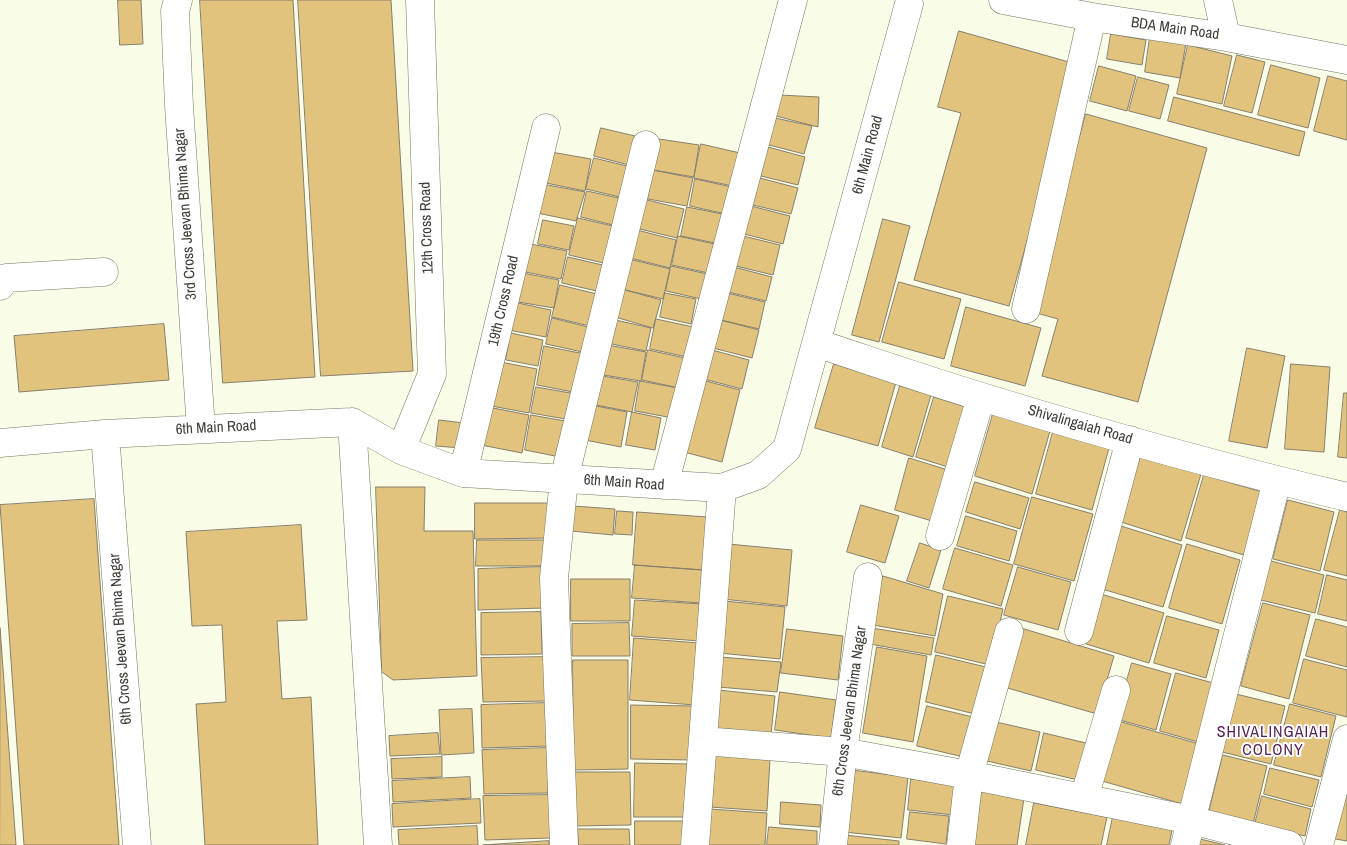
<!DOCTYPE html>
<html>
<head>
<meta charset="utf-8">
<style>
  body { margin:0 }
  canvas { display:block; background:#f9fde7 }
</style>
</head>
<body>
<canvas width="1347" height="845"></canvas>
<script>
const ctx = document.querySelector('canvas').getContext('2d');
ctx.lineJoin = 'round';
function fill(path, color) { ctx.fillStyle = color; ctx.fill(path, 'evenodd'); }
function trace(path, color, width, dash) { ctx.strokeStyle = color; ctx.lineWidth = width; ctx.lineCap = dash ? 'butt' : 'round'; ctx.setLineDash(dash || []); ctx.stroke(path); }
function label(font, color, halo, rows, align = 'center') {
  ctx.font = font + ' "Archivo Narrow",sans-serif'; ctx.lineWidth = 4; ctx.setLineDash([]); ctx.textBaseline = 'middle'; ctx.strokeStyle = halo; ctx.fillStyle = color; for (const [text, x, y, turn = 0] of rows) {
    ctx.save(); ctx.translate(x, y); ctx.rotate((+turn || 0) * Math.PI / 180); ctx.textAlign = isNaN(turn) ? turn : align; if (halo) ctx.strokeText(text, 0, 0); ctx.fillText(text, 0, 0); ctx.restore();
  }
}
const building = new Path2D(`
  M118,0H141L143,44L120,45Z
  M200,0H293L315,377L223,383Z
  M298,0H391L413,371L321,376Z
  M959,31L1076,64L1009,306L914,280L961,113L938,107Z
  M1111,34L1146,40L1142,65L1107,59Z
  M1150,37L1186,43L1180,78L1145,72Z
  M1188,45L1232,56L1222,104L1177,94Z
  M1237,55L1265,62L1252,113L1224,106Z
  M1271,65L1320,78L1308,128L1258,115Z
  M1099,66L1136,76L1127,111L1090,101Z
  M1328,76L1347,81V140L1314,131Z
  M1138,77L1169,85L1160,119L1129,111Z
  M779,95L819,97L818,127L776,116Z
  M1174,97L1305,132L1299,156L1168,121Z
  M1086,114L1207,148L1138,402L1042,376L1058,319L1033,312Z
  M775,118L812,126L804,154L769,145Z
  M601,128L635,136L629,165L594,156Z
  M659,139L699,145L694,177L653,170Z
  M701,144L740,153L733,186L694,178Z
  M768,147L805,157L798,185L761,176Z
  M551,152L591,159L585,191L546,183Z
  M594,158L631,167L624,198L586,189Z
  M653,170L693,178L687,206L648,199Z
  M760,178L798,188L791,214L753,205Z
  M695,179L732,187L726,214L690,206Z
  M542,184L585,192L576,221L537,213Z
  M587,191L623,199L617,226L581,217Z
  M643,199L684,209L677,238L636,228Z
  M751,206L790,216L783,244L744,234Z
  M687,207L727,215L720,244L681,236Z
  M578,218L617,227L608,264L569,255Z
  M883,219L910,226L879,342L852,335Z
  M543,220L574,226L569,250L538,244Z
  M637,230L676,240L670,268L630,258Z
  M678,236L719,245L713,274L672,265Z
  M743,236L780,245L773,275L736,266Z
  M525,243L567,251L561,279L520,271Z
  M568,257L607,266L601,292L562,283Z
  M629,259L670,269L663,299L621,289Z
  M671,266L712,275L706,300L666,291Z
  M734,267L772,277L766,301L728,292Z
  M517,272L559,280L554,308L512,301Z
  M899,282L961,299L944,359L882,342Z
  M560,285L601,295L594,327L552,317Z
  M622,289L661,300L653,328L615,317Z
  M665,293L696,299L691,324L660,317Z
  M727,293L765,302L759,329L721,320Z
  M513,302L551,310L546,337L508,330Z
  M966,307L1041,328L1025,386L951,366Z
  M552,318L592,328L587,353L546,344Z
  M611,319L651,328L646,351L607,343Z
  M656,319L698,328L692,358L650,349Z
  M720,320L759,330L752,358L713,348Z
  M164,324L169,380L19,392L14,336Z
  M511,333L543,340L538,366L506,360Z
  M602,344L646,352L641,381L597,374Z
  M544,346L585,354L578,393L537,385Z
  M1247,348L1285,356L1267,448L1229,441Z
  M648,350L685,358L679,388L642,380Z
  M712,350L749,360L742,389L704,379Z
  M495,361L537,369L529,413L486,405Z
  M834,364L896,382L878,446L815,428Z
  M1291,364L1330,367L1324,452L1285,449Z
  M596,375L638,382L632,412L591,404Z
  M702,380L740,390L722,462L684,452Z
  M640,381L678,388L673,418L635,411Z
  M900,386L931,395L913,457L882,447Z
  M536,387L576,394L571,420L531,413Z
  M1344,393H1347V458L1338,457Z
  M934,397L966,407L948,467L916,457Z
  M591,405L627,412L621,447L585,440Z
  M488,407L529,415L522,453L481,445Z
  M632,412L661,418L655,450L626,445Z
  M993,414L1050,431L1032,494L975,476Z
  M531,415L571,422L565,458L525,450Z
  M439,420L464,423L461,448L436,446Z
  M1053,432L1109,448L1092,510L1036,494Z
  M1141,456L1201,474L1181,541L1121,522Z
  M909,458L948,470L932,521L895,510Z
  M1204,475L1262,492L1244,555L1186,538Z
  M975,482L1029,498L1020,529L966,512Z
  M376,487H425L424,531H473L477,676L393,680L382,672Z
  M1032,497L1093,514L1074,581L1014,564Z
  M94,499L119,845H24L0,505Z
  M1288,500L1334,512L1320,571L1273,559Z
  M475,503H551V538L475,539Z
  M861,505L899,516L885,563L847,552Z
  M573,506L615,509L613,535L571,531Z
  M1340,510L1347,512V576L1324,570Z
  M617,511L633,512L632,535L615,534Z
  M637,512L707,517L703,570L633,565Z
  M966,516L1017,531L1009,561L957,546Z
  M301,525L307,620L277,621L282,699L311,697L318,845H205L196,704L226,702L222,625L192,626L186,532Z
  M1121,526L1182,545L1163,607L1102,589Z
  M477,540H545V566H476Z
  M920,543L941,550L929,588L907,581Z
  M728,544L792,550L787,606L723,599Z
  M1187,544L1240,560L1222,624L1169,608Z
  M955,548L1013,565L1001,606L943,589Z
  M1271,561L1324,575L1315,613L1261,600Z
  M635,565L703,570L701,603L632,598Z
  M543,567L544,608L478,610V569Z
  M1018,567L1071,582L1058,630L1004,615Z
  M1327,575L1347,580V621L1318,614Z
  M883,576L943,594L935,636L873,625Z
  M571,579H630V621H571Z
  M1101,594L1164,613L1149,663L1086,644Z
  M948,596L1003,609L990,665L935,652Z
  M635,600L702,604L700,641L632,636Z
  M724,601L785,607L780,659L719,653Z
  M1263,603L1310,615L1289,699L1241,686Z
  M541,612L542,654L481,655V613Z
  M1167,616L1219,630L1206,678L1154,663Z
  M1316,619L1347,627V667L1306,656Z
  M629,623L630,656H572V624Z
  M0,628L16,845H0Z
  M872,628L934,638L931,655L870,644Z
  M1021,628L1114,656L1097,714L1004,687Z
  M787,629L843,636L838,680L781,673Z
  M634,638L699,643L695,705L630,700Z
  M877,647L927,656L913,742L863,733Z
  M936,655L990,668L979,715L926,702Z
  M546,657L547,701L483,702L481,658Z
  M720,657L781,662L777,692L718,687Z
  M1304,659L1347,670V717L1293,703Z
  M573,660H628V769L574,770Z
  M1132,663L1171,674L1156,730L1116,719Z
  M1176,673L1221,685L1205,744L1160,731Z
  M718,690L775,696L771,734L714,728Z
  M780,692L836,700L831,738L775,730Z
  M1236,694L1285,706L1271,764L1222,752Z
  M547,703L548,746L482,748L481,705Z
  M1290,704L1336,716L1321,777L1274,765Z
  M631,705L692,706V760L631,759Z
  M927,706L977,718L968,758L917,746Z
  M472,709L474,753L441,755L439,710Z
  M1118,721L1203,745L1186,805L1102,781Z
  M996,722L1040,732L1031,771L987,761Z
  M438,733L440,754L390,756L389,736Z
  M1044,733L1086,743L1078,780L1036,770Z
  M547,748L548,793L484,794L482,750Z
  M714,755L770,759L767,811L710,807Z
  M1223,755L1267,766L1253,824L1209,813Z
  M442,757V777L392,779L391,759Z
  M635,763L690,764V817H634Z
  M1270,768L1319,780L1312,807L1264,794Z
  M851,770L908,777L901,838L844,832Z
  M575,772H630L631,825L576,826Z
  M470,777L471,798L393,802L392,781Z
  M911,779L958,784L954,815L908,810Z
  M1347,788V841L1330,838Z
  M977,790L1024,798L1017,845H968Z
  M549,795L550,838L485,840L483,796Z
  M1262,796L1311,809L1305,836L1255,824Z
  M480,799L481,823L393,827L392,804Z
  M781,802L821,805L820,827L780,824Z
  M1034,803L1107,817L1101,845H1026Z
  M710,809L767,813L765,845H708Z
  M910,812L949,816L946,844L907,839Z
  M1113,817L1172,830L1169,845H1107Z
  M635,821H687V845H635Z
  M477,826L478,845H399L398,830Z
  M769,827L817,831V845H767Z
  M578,829H629L630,845H579Z
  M845,835L899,841V845H844Z
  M1196,838L1225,845H1194Z
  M549,841V845H483Z`);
const minor = new Path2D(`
  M178,0L175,11L179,106L201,429
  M1003,0L1092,17L1226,37L1347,60
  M1218,0L1226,37
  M0,286L6,278L104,272
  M1026,309L1092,17
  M816,343C871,361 926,380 982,397C1102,434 1224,468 1347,497
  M352,422L378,845
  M105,434L137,845
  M0,443L105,434L352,422L401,450L463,473L722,488L758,475L787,449L909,4
  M401,450L432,374L420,0
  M463,473L546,128
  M664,485L793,0
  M940,536L981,397
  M1079,631L1130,440
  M703,741L843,752L969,775L1191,820L1289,845
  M1084,798L1116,690
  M564,845L554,578L564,479L646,145
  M695,845L722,488
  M833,845L843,752L868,577
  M961,845L969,775L1009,632
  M1185,845L1277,480
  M1319,845L1347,739`);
const streetNames = [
  ["BDA Main Road",1175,29,8],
  ["6th Main Road",868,155,-75],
  ["3rd Cross Jeevan Bhima Nagar",186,214,-94],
  ["12th Cross Road",427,228,-92],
  ["19th Cross Road",504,301,-77],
  ["Shivalingaiah Road",1080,425,16],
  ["6th Main Road",216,428,-3],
  ["6th Main Road",624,483,4],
  ["6th Cross Jeevan Bhima Nagar",121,639,-94],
  ["6th Cross Jeevan Bhima Nagar",850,711,-82]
];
const neighbourhoodNames = [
  ["SHIVALINGAIAH",1273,733],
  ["COLONY",1273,751]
];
fill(building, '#e1c37e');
trace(building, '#877f6c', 1);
trace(minor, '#737663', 29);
trace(minor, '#fff', 28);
label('15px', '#3d3e35', '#fff', streetNames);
ctx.letterSpacing = '1px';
label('16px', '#562453', '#fff', neighbourhoodNames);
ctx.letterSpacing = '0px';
</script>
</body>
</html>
